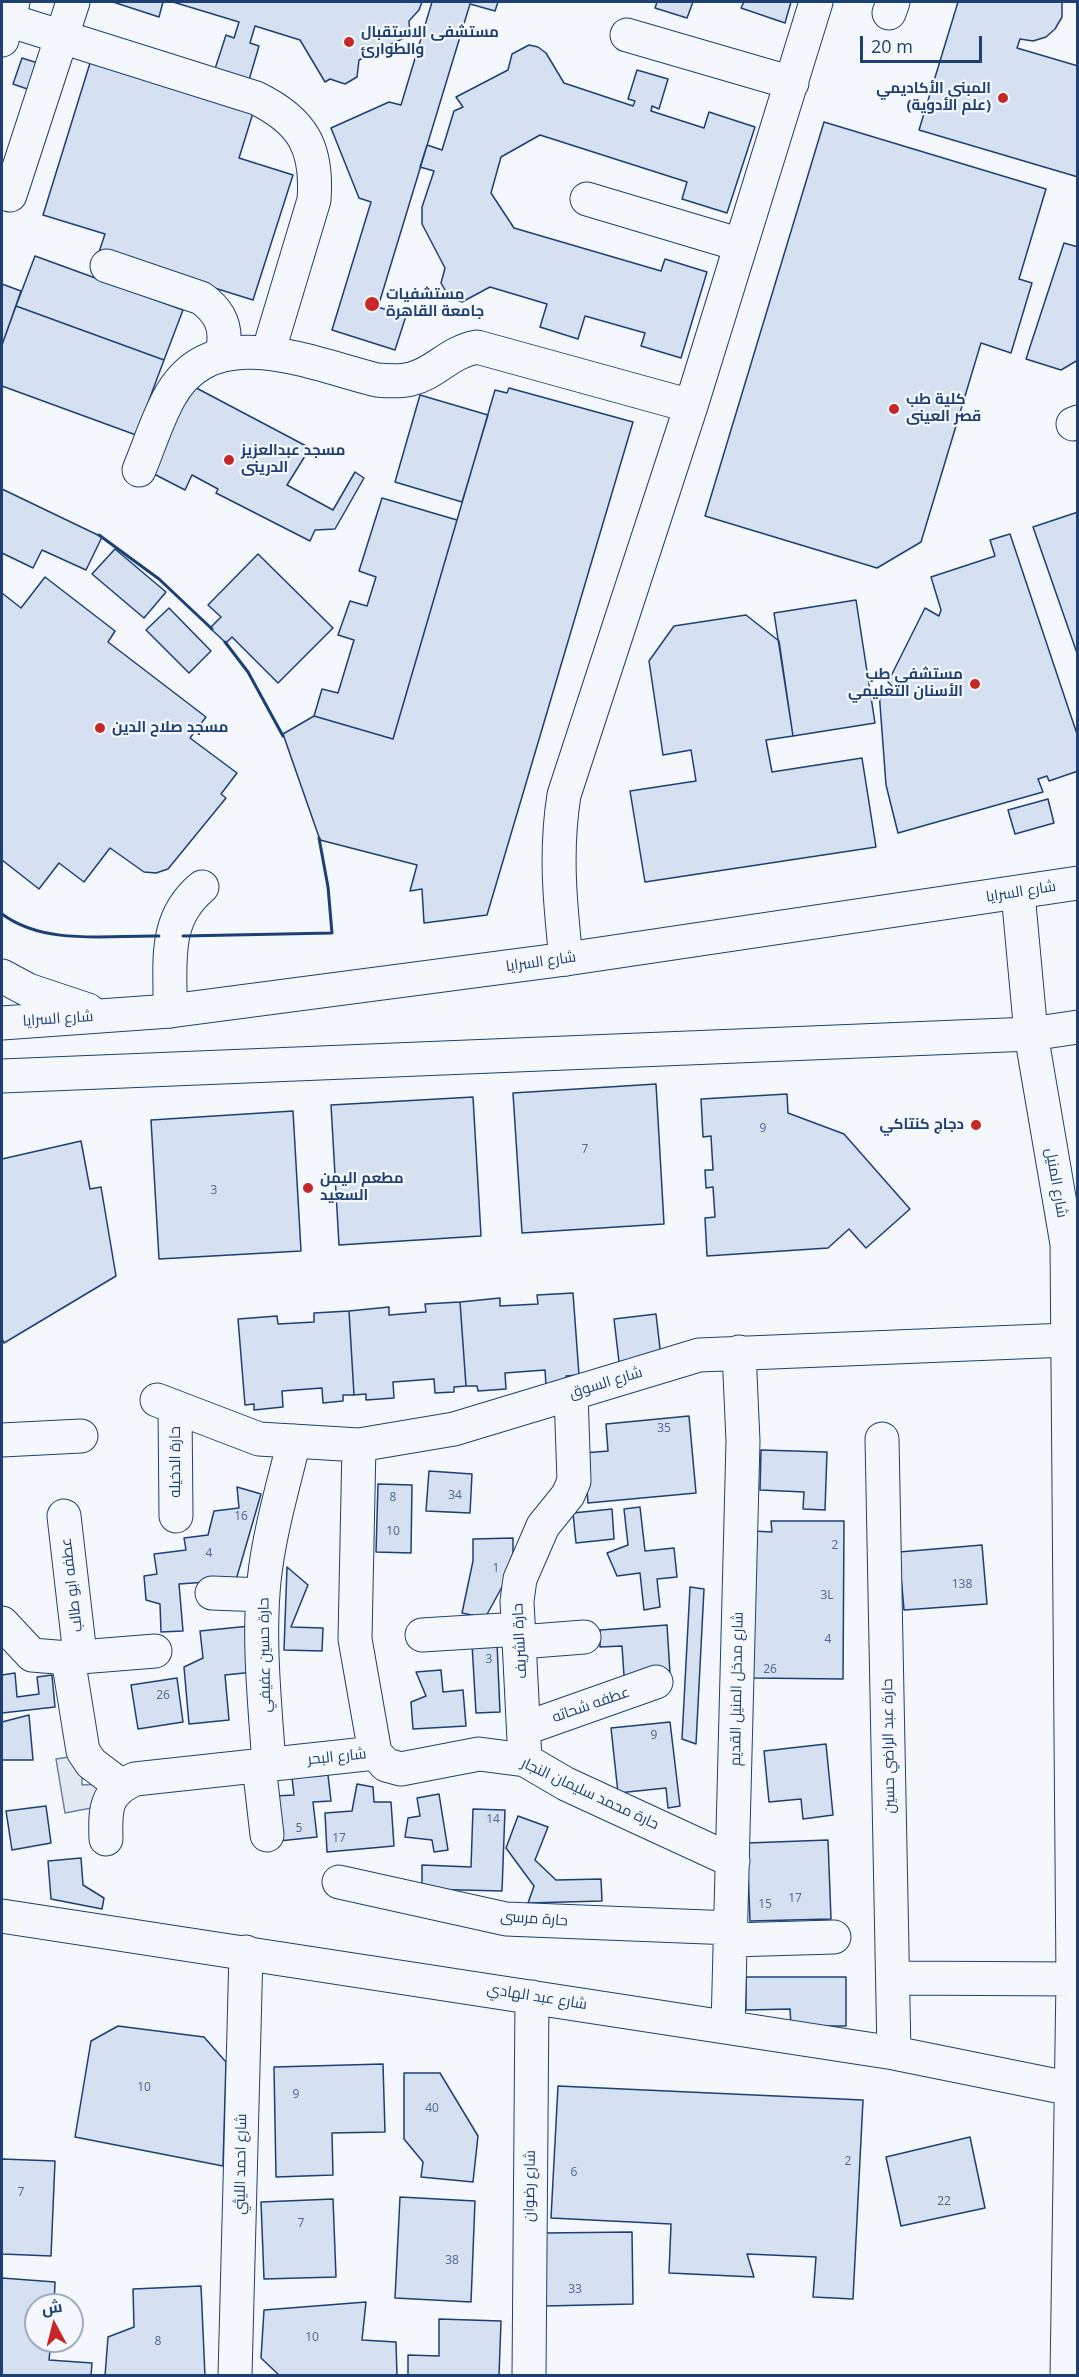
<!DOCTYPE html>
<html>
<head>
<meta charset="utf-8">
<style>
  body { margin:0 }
  #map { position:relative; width:1079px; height:2377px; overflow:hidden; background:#f4f7fb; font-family:"Open Sans",Cairo,sans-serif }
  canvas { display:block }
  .frame { position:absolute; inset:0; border:3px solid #1d3f73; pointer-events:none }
  .north { position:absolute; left:24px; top:2293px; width:60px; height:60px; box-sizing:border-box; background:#f4f7fb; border:2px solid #9eadc5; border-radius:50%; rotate:353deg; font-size:16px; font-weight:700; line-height:24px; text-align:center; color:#1d3f73 }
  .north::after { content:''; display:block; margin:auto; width:21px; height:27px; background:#c62828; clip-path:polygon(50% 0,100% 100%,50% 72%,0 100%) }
  .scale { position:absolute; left:860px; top:36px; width:122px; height:27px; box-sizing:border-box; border:3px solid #1d3f73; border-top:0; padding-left:8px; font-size:18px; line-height:21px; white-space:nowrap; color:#1d3f73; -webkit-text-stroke:4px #f4f7fb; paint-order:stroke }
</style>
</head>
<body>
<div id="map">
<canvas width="1079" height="2377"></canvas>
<div class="frame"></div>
<div class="north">ش</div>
<div class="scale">20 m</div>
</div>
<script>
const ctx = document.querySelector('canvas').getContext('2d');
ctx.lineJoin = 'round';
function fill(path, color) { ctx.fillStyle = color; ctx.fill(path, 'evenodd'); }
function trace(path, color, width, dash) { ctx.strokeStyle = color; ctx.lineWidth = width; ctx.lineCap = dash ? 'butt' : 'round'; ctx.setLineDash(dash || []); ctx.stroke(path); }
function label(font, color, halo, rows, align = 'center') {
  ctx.font = font + ' "Open Sans",Cairo,sans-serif'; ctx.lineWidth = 4.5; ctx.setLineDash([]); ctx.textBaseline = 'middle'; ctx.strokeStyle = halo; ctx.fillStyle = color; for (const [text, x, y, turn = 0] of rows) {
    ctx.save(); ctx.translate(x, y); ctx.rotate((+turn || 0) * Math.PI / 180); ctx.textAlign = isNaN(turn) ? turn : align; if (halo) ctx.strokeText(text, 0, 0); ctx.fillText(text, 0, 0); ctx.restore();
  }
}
const green = new Path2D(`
  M95,1753L98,1776L82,1778V1785L99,1784L102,1806L65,1813L56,1759Z`);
const building = new Path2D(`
  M113,2H163L159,17Z
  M173,2H422L419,10L409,21L410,35L359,60L357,77L345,84L330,79L325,82L300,40L255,26L250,43L259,46L249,80L215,69L226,35L234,38L239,22Z
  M432,2H498L495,11L470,4L378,307L406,316L395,350L332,330L371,202L359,198L331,128L389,102L401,105Z
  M657,2H693L687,18L655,8Z
  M744,2H791L785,23L741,8Z
  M958,2H1062V17L1055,29L1046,37L1033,41L1020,39L1017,48L1078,66V177L919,130Z
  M529,45L538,47L546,53L564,83L633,106L635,101L628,99L637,70L668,79L659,109L652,106L651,111L704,128L709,112L755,127L727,213L682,199L687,182L540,135L501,157L491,193L514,228L661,271L665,259L707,272L681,358L641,346L645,333L585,316L578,339L540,327L547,304L490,287L462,302L449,297L441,283L445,268L422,224V207L434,171L420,167L427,145L442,150L454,111L463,107L456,97L508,70L512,54Z
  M22,58L41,64L33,91L13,84Z
  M90,63L253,113L239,158L293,175L253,300L99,252L105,234L43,215Z
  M824,122L1046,189L1019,279L1032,283L1011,353L981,343L921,542L877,568L705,516Z
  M1064,243L1078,247V360L1061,370L1026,359Z
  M35,256L183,310L164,360L16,306Z
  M2,284L21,291L2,345Z
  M16,306L164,360L136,435L2,386V345Z
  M185,382L310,448L287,485L333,510L355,472L364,478L335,529L315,530L310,541L216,493L218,489L192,475L185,490L152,473Z
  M509,388L633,422L487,915L424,923L422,889L410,891L417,865L320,840L283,734L314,716L393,739L495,390L507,393Z
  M420,395L488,415L462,502L395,482Z
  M2,489L102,537L86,570L42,550L33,568L2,553Z
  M382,498L457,520L393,739L314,716L322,689L338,693L354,640L338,635L350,601L367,606L376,577L359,571Z
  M1078,512V656L1033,527Z
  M1010,534L1078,737V771L1049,781L1047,776L1038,779L1043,792L898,833L886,785L879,691L891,690L892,686L888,682L925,608L939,616L941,610L931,577L995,556L990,540Z
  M115,549L166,592L144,618L92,574Z
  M258,554L333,628L278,683L232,637L226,643L210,628L221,617L208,605Z
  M45,577L115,631L108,642L206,717L190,738L237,773L221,794L226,798L168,869L156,873L144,872L110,848L84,882L59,863L39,889L2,860V593L21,608Z
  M856,600L875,723L793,736L774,613Z
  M169,608L211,651L189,673L146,630Z
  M746,615L779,641L793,736L766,740L772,772L862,758L876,847L645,882L630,791L696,781L691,750L663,755L649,661L674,626Z
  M1048,799L1054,823L1015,834L1008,810Z
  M656,1084L664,1224L522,1233L513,1093Z
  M787,1094L788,1113L844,1134L910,1209L866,1248L849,1229L828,1248L707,1256L705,1218L715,1217L713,1187L706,1188L705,1170H713L711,1136L703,1137L701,1099Z
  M473,1097L481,1236L339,1245L331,1105Z
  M293,1111L301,1251L159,1259L151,1120Z
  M81,1141L90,1189L101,1187L116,1276L4,1343L2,1338V1159Z
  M573,1293L579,1375L566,1376V1384L546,1385L545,1370L505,1373L506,1389L478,1391L477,1386H466L460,1302L500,1298V1306L538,1304L537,1295Z
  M460,1302L466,1386L454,1387V1392L435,1393L434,1379L393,1382L394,1398L366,1400V1394L354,1395L349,1311L389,1307V1315L426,1312L425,1304Z
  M349,1311L354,1395H343V1401L323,1403L322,1388L282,1391L283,1407L254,1410V1404L245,1405L238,1319L277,1316L278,1324L314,1322V1313Z
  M656,1314L661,1357L619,1362L614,1319Z
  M689,1416L696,1493L588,1503L584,1453L608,1451L606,1424Z
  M761,1450L827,1452L825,1510L803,1509L804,1492L760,1490Z
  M429,1471L472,1474L470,1513L426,1511Z
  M378,1484L412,1485L411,1553L376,1552Z
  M237,1487L261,1494L236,1580L179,1584L183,1631L161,1632L160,1604L146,1600L144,1576L157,1574L154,1554L186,1550L184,1538L208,1535L214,1511L239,1508Z
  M640,1507L645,1551L674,1548L677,1577L657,1579L660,1607L644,1610L640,1573L617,1576L607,1553L628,1545L624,1509Z
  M612,1509L614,1539L576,1543L573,1513Z
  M771,1521H844L843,1679L752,1678L753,1531L772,1532Z
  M513,1538V1567L485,1618L462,1613L473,1561V1539Z
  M982,1545L987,1604L904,1610L899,1552Z
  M287,1567L308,1585L291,1627L323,1628L322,1651L284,1650Z
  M690,1587L704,1589L696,1744L682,1739Z
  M667,1625L670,1673L624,1676L622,1646L600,1647V1630Z
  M250,1626L254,1672L225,1675L229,1720L189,1724L184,1667L203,1658L200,1631Z
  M497,1643L500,1712L476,1713L472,1644Z
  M441,1670L443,1692L463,1690L466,1726L413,1729L411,1702L426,1696L416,1672Z
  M15,1673L17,1697L39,1694L37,1677L52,1675L55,1707L2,1713V1675Z
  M177,1678L183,1722L138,1729L131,1685Z
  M29,1715L33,1760H2V1722Z
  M670,1722L680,1806L668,1808L666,1788L618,1793L611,1728Z
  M826,1744L833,1815L803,1819L801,1799L769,1802L764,1751Z
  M328,1775L331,1801L313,1802L317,1837L279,1841L275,1796L294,1795L292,1778Z
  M357,1784L373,1787L374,1802H391L394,1846L327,1852L325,1813L352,1811Z
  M439,1794L448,1850L434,1852L432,1840L405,1837L408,1818L420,1816L417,1798Z
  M46,1806L51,1843L12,1850L6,1811Z
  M473,1809L505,1810L502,1891L422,1889V1865L471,1867Z
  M518,1816L548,1827L535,1860L556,1880L601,1879L602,1901L528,1903L534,1886L506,1848Z
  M828,1840L831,1919L750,1921L747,1843Z
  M81,1858L83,1885L104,1898L102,1909L51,1899L48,1861Z
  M746,1977H846V2026H791L790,2009L746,2010Z
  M118,2026L204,2037L226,2062L223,2166L75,2137L91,2041Z
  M383,2064L385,2132L332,2133L333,2175L276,2177L274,2067Z
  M404,2073H440L478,2136L473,2182L421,2177L423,2162L404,2139Z
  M558,2086L863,2100L853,2299L813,2297L816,2257L747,2254L754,2277L669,2273L671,2224L551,2218Z
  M970,2137L985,2208L901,2226L886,2157Z
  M2,2159L55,2161L51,2256L2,2254Z
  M400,2197L475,2201L471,2302L395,2298Z
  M333,2199L336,2277L264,2279L261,2202Z
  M632,2232L633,2304L545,2306L544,2233Z
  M2,2278L55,2282L54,2305H36V2341H51L49,2360L92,2363L91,2376H2Z
  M201,2286L205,2376H105L108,2337L134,2327L133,2289Z
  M366,2302L362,2340L396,2342L397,2376H280L261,2358L264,2310Z
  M439,2319L501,2321L499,2376H408V2355L439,2356Z`);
const minor = new Path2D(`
  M889,13L893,2
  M8,20L256,98C303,121 318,148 314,200L268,353
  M627,35L792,83
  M10,195L73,2
  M587,199L741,245
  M107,266L201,298C221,312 228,329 222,353
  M1073,424L1078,422
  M139,470C149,446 157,420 169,398C212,318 311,364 377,380C388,381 400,382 411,379C436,373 449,352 477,347L691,406
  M1018,893L1031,1034L1067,1244L1073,1979L1067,2376
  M566,959C560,903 555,851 564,795L691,406L816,2
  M170,1011C171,964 162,920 202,887
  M157,1400L259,1439L359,1445L454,1429L699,1355L1067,1340
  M175,1407L176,1516
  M882,1439L894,2053
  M2,1440L81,1436
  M359,1445L355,1639L375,1753
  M64,1516L80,1655
  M212,1593L263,1595
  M2,1623L32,1655L68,1658L155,1651
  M422,1635L519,1629
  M520,1642L584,1637
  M68,1658L83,1751L91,1763L120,1785
  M526,1728L656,1682
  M375,1753L386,1765L401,1769L479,1754L525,1760L566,1784L733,1861
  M525,1760L517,1601L520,1579L543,1526L568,1495L574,1481L571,1394
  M259,1765L267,1835
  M269,1765C265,1704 258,1642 264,1581C269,1533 283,1487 294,1441
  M106,1839C105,1809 105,1792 135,1779L375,1753
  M339,1882L506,1919L732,1928
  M2,1916L894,2053L1072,2089
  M731,1940L834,1937
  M894,1978L1073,1979
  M728,2027L743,1441L739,1352
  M235,2376L246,1952
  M529,2376L532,1997`);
const major = new Path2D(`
  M2,40L13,2
  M2,976L28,990L88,1010
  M2,1023L170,1011L566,959L1078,883
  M2,1076L1031,1034L1078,1027`);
const wall = new Path2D(`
  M99,535L159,579L212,629
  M225,642L248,672L283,736
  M2,914C45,946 108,935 159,936
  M183,936L332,933L328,887L319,838`);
const markers = [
  [349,42,6,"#c62828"],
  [1003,98,6,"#c62828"],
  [372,304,8,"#c62828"],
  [894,409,6,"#c62828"],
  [229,460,6,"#c62828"],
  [975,684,6,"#c62828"],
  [100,728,6,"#c62828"],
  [976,1125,6,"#c62828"],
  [308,1188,6,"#c62828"]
];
const numberNames = [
  ["9",763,1129],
  ["7",585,1150],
  ["3",214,1191],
  ["35",664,1429],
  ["34",455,1496],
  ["8",393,1498],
  ["16",241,1517],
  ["10",393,1532],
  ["2",835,1546],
  ["4",209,1554],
  ["1",496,1569],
  ["138",962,1585],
  ["3L",827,1596],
  ["4",828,1640],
  ["3",489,1660],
  ["26",770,1670],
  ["26",163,1696],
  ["9",654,1736],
  ["14",493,1820],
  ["5",299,1829],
  ["17",339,1839],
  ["17",795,1899],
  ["15",765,1905],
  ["10",144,2088],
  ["9",296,2095],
  ["40",432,2109],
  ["2",848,2162],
  ["6",574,2173],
  ["7",21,2193],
  ["22",944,2202],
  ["7",301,2224],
  ["38",452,2261],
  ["33",575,2290],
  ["10",312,2338],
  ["8",158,2342]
];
const poiNames = [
  ["مستشفى الاستقبال",361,33],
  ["والطوارئ",361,50],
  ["المبنى الأكاديمي",991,89,"right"],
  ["(علم الأدوية)",991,106,"right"],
  ["مستشفيات",386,295],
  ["جامعة القاهرة",386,312],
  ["كلية طب",906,400],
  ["قصر العينى",906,417],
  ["مسجد عبدالعزيز",241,451],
  ["الدرينى",241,468],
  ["مستشفى طب",963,675,"right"],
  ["الأسنان التعليمي",963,692,"right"],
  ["مسجد صلاح الدين",112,728],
  ["دجاج كنتاكي",964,1125,"right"],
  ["مطعم اليمن",320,1179],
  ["السعيد",320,1196]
];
const streetNames = [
  ["شارع السرايا",1021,892,-9],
  ["شارع السرايا",541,962,-8],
  ["شارع السرايا",58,1019,-4],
  ["شارع المنيل",1056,1183,80],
  ["شارع السوق",606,1383,-17],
  ["حارة الدخيله",176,1462,-90],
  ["عطفه ابو طالب",72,1585,-97],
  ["حارة الشريف",520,1641,-93],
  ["حارة حسين عفيفي",265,1655,-91],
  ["شارع مدخل المنيل القديم",737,1689,-89],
  ["عطفه شحاته",591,1705,-19],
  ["حارة عبد الراضي حسين",889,1746,-91],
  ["شارع البحر",337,1757,-6],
  ["حارة محمد سليمان النجار",590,1794,25],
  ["حارة مرسى",534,1919,4],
  ["شارع عبد الهادي",537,1997,9],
  ["شارع احمد الليثي",241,2164,-89],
  ["شارع رضوان",530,2186,-89]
];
fill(green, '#e3e9f0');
trace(green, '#687fa3', 1.5);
fill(building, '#d5e0f0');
trace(building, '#1d3f73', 1.5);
trace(minor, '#1d3f73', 35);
trace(major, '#1d3f73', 35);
trace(minor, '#f4f7fb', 33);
trace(major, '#f4f7fb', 33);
trace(wall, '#1d3f73', 3);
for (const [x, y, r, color] of markers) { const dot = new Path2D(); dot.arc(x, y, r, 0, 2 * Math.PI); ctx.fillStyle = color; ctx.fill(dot); trace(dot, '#f4f7fb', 2); }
label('12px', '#4b6792', null, numberNames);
label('bold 15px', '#1d3f73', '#f4f7fb', poiNames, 'left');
label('15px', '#1d3f73', '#f4f7fb', streetNames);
</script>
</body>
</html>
